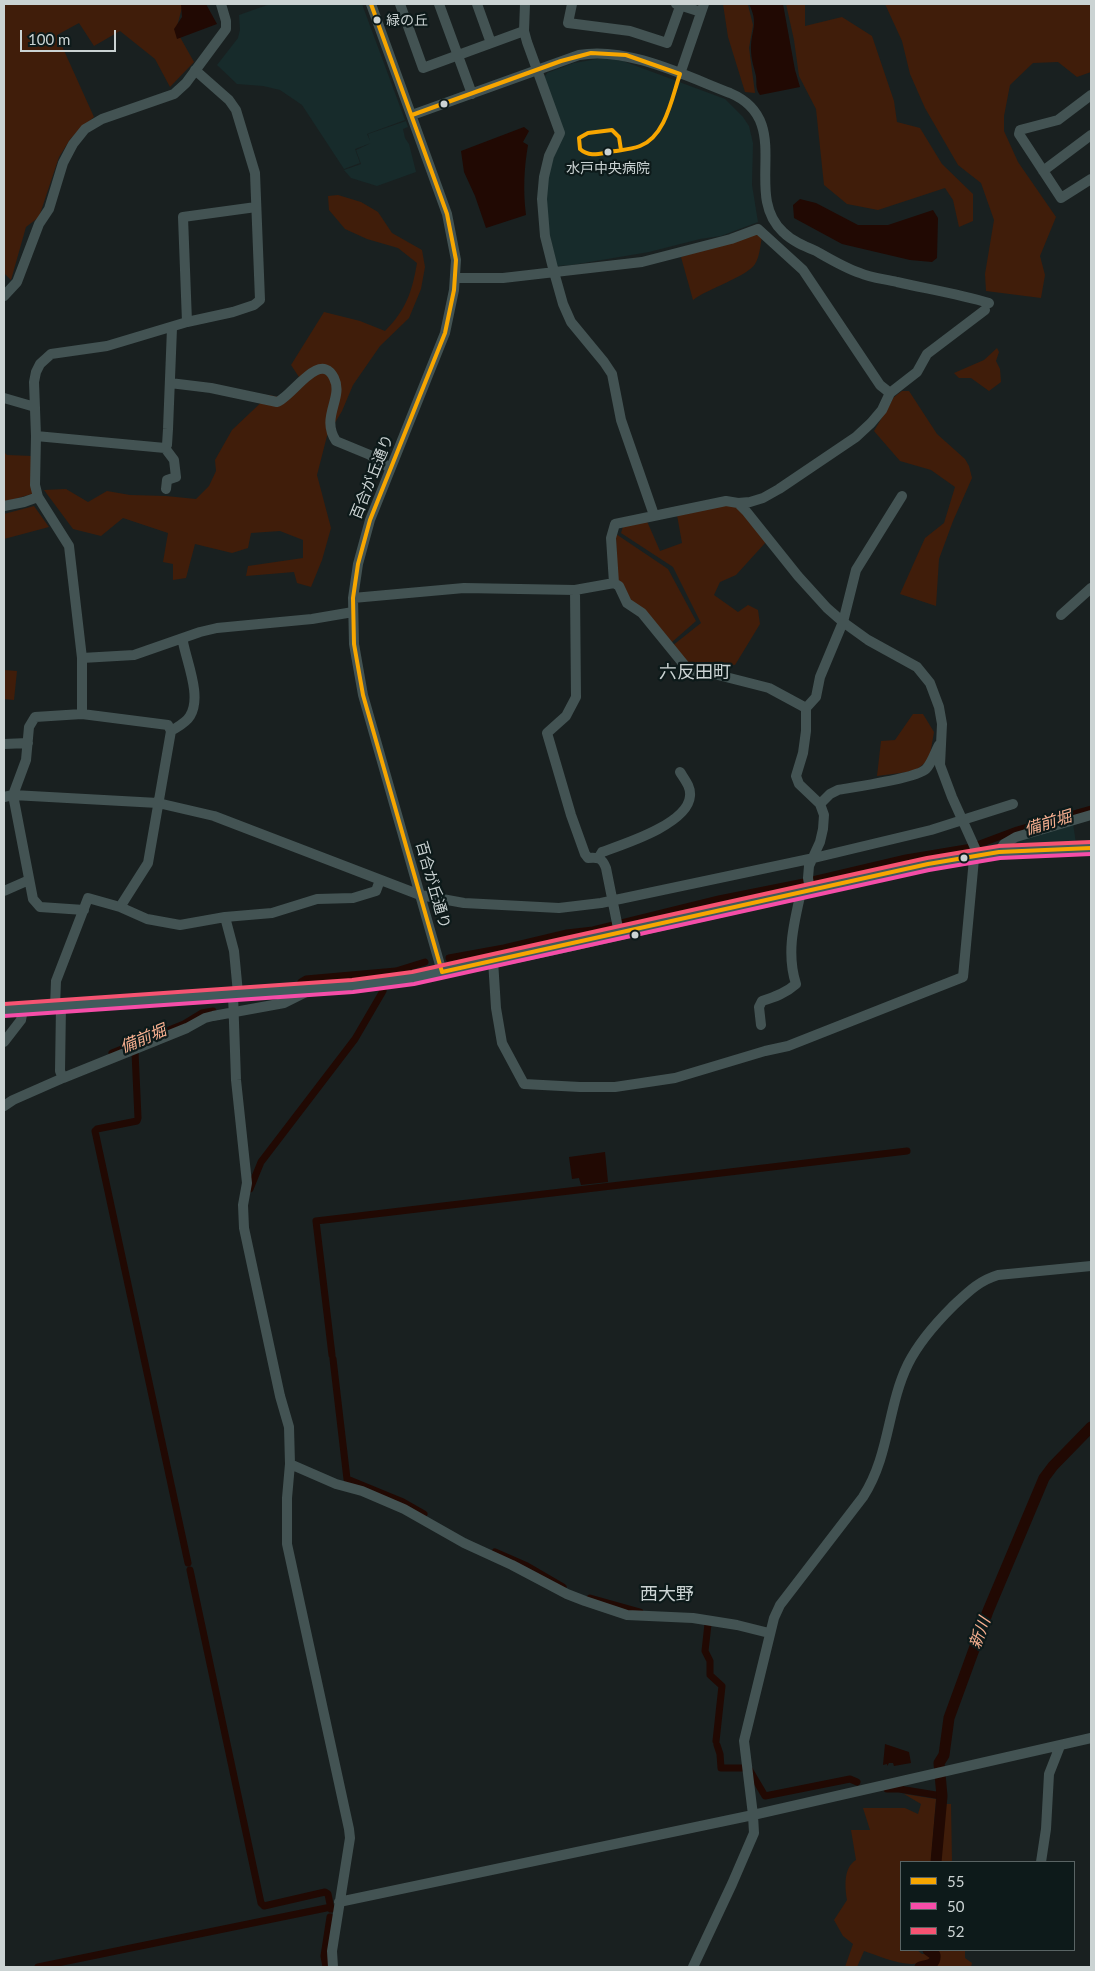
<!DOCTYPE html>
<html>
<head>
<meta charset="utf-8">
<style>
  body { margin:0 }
  #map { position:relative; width:1095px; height:1971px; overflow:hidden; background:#192020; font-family:Lato,sans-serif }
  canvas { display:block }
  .frame { position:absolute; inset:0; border:5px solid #cbd3d3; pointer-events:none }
  .legend { position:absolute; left:900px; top:1861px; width:175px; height:90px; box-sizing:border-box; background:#0d1a1a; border:1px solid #596464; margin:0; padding:6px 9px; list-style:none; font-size:15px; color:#cbd3d3 }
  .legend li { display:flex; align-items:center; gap:10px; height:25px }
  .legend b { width:25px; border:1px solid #596464 }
  .scale { position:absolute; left:20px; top:30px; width:96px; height:22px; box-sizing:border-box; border:2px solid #cbd3d3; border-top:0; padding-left:6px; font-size:15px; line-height:18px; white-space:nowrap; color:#cbd3d3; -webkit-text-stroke:4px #0d1a1a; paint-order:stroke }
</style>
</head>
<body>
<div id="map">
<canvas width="1095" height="1971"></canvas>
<div class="frame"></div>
<ul class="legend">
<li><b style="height:6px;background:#f7a600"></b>55</li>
<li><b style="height:6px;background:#f54da8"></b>50</li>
<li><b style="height:6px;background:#f65372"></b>52</li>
</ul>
<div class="scale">100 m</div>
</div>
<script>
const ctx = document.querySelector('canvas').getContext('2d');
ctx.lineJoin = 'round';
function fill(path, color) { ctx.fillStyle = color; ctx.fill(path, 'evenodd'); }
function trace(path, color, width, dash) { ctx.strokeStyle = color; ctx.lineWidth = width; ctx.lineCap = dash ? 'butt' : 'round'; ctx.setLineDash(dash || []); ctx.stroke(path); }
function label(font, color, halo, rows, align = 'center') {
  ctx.font = font + ' Lato,"Noto Sans JP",sans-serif'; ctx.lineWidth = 4.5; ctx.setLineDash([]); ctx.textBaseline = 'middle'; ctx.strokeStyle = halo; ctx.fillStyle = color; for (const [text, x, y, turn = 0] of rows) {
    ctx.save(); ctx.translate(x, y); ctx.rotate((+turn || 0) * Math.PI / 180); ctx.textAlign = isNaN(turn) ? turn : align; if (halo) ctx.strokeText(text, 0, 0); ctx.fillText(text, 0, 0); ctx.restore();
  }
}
const built = new Path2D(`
  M270,4H362L405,120L367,134L370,141L368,134L406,121L408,127L403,129L405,138L409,144L416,172L377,186L351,178L344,170L361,164L356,150L371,143L355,149L360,163L344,169L302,105L280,90L263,86L237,84L217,65L238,38L240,30L239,15Z
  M603,58L623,61L725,99L743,117L749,126L753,143L752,185L758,222L721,236L700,239L649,252L572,265L557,266L544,211L548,168L560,141L544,78L547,73L574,63Z
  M1073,824L1076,843L1012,847L1014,841Z`);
const green = new Path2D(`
  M4,4H183L176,30L194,62L170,87L155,59L120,31L94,46L79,23L57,35L94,117L71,138L59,157L39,217L26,227L11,280L4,273Z
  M723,4H744L748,5L753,25L749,48L755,93L745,92L728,37Z
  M786,4H805V26L842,17L872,36L894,101L897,122L920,128L942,164L973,194V221L959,227L953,200L945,188L878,210L847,204L824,185L816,109L799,76L794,40Z
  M885,4H1091V72L1077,77L1058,62L1033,63L1010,85L1004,116V131L1018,162L1056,217L1040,256L1045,275L1041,298L986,291L985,274L994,220L981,183L958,165L925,108L910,74L902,41Z
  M338,195L361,202L378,212L392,233L422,250L425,267L421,289L409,318L380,346L353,385L342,411L327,436L317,475L331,528L322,560L311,587L297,583L294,572L246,576L248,566L303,558V540L280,531L251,533L248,548L232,553L195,544L186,578L173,580V564L163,562L168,533L123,518L101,536L73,529L44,490L66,489L88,502L107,491L130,495L166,496L196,499L209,486L216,471L215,460L232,430L269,395L289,399L299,389V377L291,365L324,312L360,321L385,331C406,310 412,292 417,263L398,248L367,239L345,229L329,210L328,196Z
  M755,234L762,237C760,246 760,256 755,264C748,276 707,289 693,300L681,257Z
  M997,348L999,352L996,361L1000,369L1001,382L989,391L971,378H959L954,373L984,360Z
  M902,391H909L937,434L965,459L969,466L972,478L953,521L939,559L936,606L900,594L925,538L944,523L955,487L931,470L900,461L874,431L894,397Z
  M4,452L7,455L33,456L32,494L4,502Z
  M726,505L742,507L766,542L736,575L720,582L714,595L738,612L748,605L758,610L760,624L735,665L708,662L695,671L672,646L701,623L673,567L621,533L624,523L646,519L660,551L682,543L677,515Z
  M34,506L49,527L4,539V514Z
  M616,534L668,569L696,621L671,643L630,602L617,582Z
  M4,670L17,671L14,700L4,699Z
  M913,714H923L934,732L930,755L926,762L916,770L908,772L877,776L881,741L895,740Z
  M904,1794L936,1799L931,1862H901V1950H917L922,1954H928L931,1959C910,1971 885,1958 864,1951L857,1967H845L853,1944L843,1936L834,1920L847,1900C845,1887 843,1868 856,1860L851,1830H870L863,1808H905L918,1814L921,1804Z
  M943,1804H951L952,1862H939Z
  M932,1950H965V1958L972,1963L971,1967H929L935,1965L937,1956Z`);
const water = new Path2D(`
  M181,4H206L217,24L177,39L174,29L182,17Z
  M749,4H783L795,70L800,87L760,95C755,88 757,84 756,76C754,67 751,60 751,49C751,30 759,24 749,4Z
  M524,127L529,131L523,142L528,145C524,168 523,191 526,215L486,228L475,196L464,172L461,151Z
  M800,199L816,203L858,225H888L933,210L938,218L937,258L932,262L910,260L842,244L794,218L793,205Z
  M605,1152L608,1182L581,1185L579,1178L572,1179L569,1157Z
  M885,1744L909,1752L911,1763L894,1766L893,1763H889L887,1766V1764L883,1765Z`);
const canal = new Path2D(`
  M977,845L1017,830L1091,809
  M449,958L504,948L567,933L593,930L719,899L804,882L906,858L972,847
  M301,982L306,979L396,971L425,962
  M135,1052L138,1118L137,1121L97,1129L95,1131L188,1563
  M112,1053L184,1024L202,1013L213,1011
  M250,1189L261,1162L355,1039L383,991
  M332,1355L316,1221L907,1151
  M333,1359L347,1479L403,1502L424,1514
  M495,1552L527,1566L563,1587
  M190,1570L261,1903L264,1906L325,1892L328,1894L331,1909
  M590,1598L640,1612
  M708,1624L705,1651L710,1661V1675L722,1686L716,1741
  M717,1745L720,1754L721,1768H742
  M749,1769L765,1796L850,1779L857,1782
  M887,1789H899L942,1796
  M38,1967L331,1907
  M326,1967L324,1956L330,1917`);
const river = new Path2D(`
  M936,1862L942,1796L939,1763L944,1755L949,1718L988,1611L1044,1478L1053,1466L1091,1427
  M920,1967C928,1965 936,1965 935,1955L928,1950`);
const minor = new Path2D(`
  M371,4L447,214L456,260L454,290L445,333L370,520L358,564L353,598L354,644L363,695L442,972
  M400,4L423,68L524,31
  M439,4L472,94
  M477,4L491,43
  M525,4L524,31L527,42L560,133L549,156L544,177L542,199L545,236L554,272L563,304L571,322L604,362L612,374L621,420L654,515
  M572,4L568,23L630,31L667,43L681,4
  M676,4L701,12
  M680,74L704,4
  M1091,95L1058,120L1020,130L1019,134L1061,198L1091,179
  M412,115L579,55C626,46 686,76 730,93C796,121 741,193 783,232C792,241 804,246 816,251C830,259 845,268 860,273C871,278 885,279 897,282C928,289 959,294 989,303
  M1043,171L1091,135
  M455,278H503L642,262L731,239L758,229L803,270L880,385L890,393
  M4,296L17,282L39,224L49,209L63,163L73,144L85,129L102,119L174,94L186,83L226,29V21L221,4
  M187,322L183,217L256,207
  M170,383L211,388L277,402C291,398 320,349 334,378C344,398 320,417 336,441L370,455L390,468
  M4,398L35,407
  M36,436L165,448L167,445L168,429L172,328
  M165,448L174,460L176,477L167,480L166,489
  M4,506L24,502L38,497
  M575,590L576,697L566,716L547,733L571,815L585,854L588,858C599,857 602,858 606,868L619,933
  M353,598L464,588L575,590L614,583
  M1061,615L1091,588
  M82,658L134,655L200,632L217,628L312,619L353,612
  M806,708L769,688L718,675L692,673L686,667L642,613L627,603L619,586L614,583L611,538L615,524L726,501L738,503L750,502L763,498L779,489L856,437L871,423L882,410L890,393L917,372L927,354L985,310
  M82,714V658L69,546L38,497L35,485L36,436L34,382L36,372L40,364L51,354L107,346L187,322L233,312L254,305L260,300L255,173L236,110L229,100L195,70
  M171,731C177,727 186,723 190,716C202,697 187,663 183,642L180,639
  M4,744L28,743
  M4,797L13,795L158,803L214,816L420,895L464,903L559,908L601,903L814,858L931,830L1013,804
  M820,804L830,794L838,790C855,787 917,778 926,769C932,763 935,752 939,745
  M999,852L1004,844L1016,837L1091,815
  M599,857L602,852C624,844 688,824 690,796C691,787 685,780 680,772
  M810,890L808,878L809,866L820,842L823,829L824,815L820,804L799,784L796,776L803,753L806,731V708L816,697L820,677L843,622L856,570L902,496
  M4,891L29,880
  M84,910L40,907L33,899L13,795L26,760L29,727L35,717L82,714L168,725L171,731L148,863L120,907
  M225,917L234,951L238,993
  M493,960L496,1008L502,1043L524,1084L580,1087H615L675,1078L765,1051L788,1046L963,977L975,848L952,797L940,765L942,724L939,707L930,683L917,667L868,640L843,622L827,608L798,576L746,511L738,503
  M233,994L236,1080L247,1183L243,1205L244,1228L280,1396L289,1427L290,1464L287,1498V1544L349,1829L350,1838L332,1951L333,1967
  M61,1006L60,1071L63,1078
  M55,1007L56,981L88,898L120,907L147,919L180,925L225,917L272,913L317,899L353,898L376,891L380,880
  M761,1025L759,1007L762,1001C775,997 786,993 796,984C786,953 794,923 801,892
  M4,1042L21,1020L23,1009
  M4,1106L13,1100L63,1078L187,1028L205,1018L213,1016L284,1003L308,991
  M290,1464L336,1484L362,1491L404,1509L464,1543L512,1565L567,1594L585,1601L627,1615L693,1618L737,1625L769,1633
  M1041,1862L1046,1829L1049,1774L1060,1746
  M339,1902L753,1815L1091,1738
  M693,1967L732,1884L754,1833L753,1815L744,1741L774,1618L780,1605L863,1497C890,1455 887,1407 908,1364C919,1342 935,1324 952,1307C967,1293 978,1281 998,1275L1091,1266`);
const highway = new Path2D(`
  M4,1010L353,986L413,978L559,947L928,864L999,852L1091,848`);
const bus1 = new Path2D(`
  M371,4L447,214L456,260L454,290L445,333L370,520L358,564L353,598L354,644L363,695L442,972
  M412,115L561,61L591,53L626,55L680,74
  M621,150L619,137L612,130L588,133L579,138L580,149C589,157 598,154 609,152C619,150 630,150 640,146C666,136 672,97 680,74
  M442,972L928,864L999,852L1091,848`);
const bus2 = new Path2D(`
  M4,1016L353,992L414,984L929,870L1000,858L1091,854`);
const bus3 = new Path2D(`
  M4,1004L352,980L412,972L927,858L999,846L1091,842`);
const markers = [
  [377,20,4.5,"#cbd3d3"],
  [444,104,4.5,"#cbd3d3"],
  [608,152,4.5,"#cbd3d3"],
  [964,858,4.5,"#cbd3d3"],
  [635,935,4.5,"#cbd3d3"]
];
const busNames = [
  ["緑の丘",386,20],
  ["水戸中央病院",608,168,"center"]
];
const streetNames = [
  ["百合が丘通り",372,477,-68],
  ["百合が丘通り",433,885,74]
];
const waterNames = [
  ["備前堀",1048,823,-17],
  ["備前堀",143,1039,-23],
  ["新川",980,1633,-70]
];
const quarterNames = [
  ["六反田町",695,672],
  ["西大野",667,1594]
];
fill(built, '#172b2b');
fill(green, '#401d0a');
fill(water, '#210903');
trace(canal, '#210903', 7);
trace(river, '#210903', 11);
trace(minor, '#435353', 10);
trace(highway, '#405a5b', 14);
trace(bus1, '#f7a600', 4);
trace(bus2, '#f54da8', 4);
trace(bus3, '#f65372', 4);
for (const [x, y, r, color] of markers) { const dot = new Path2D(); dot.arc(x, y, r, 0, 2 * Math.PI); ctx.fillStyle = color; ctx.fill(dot); trace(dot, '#0d1a1a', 2); }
label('14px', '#cbd3d3', '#0d1a1a', busNames, 'left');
label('15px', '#cbd3d3', '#0d1a1a', streetNames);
label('italic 16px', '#f8b090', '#0d1a1a', waterNames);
label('18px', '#cbd3d3', '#0d1a1a', quarterNames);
</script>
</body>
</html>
